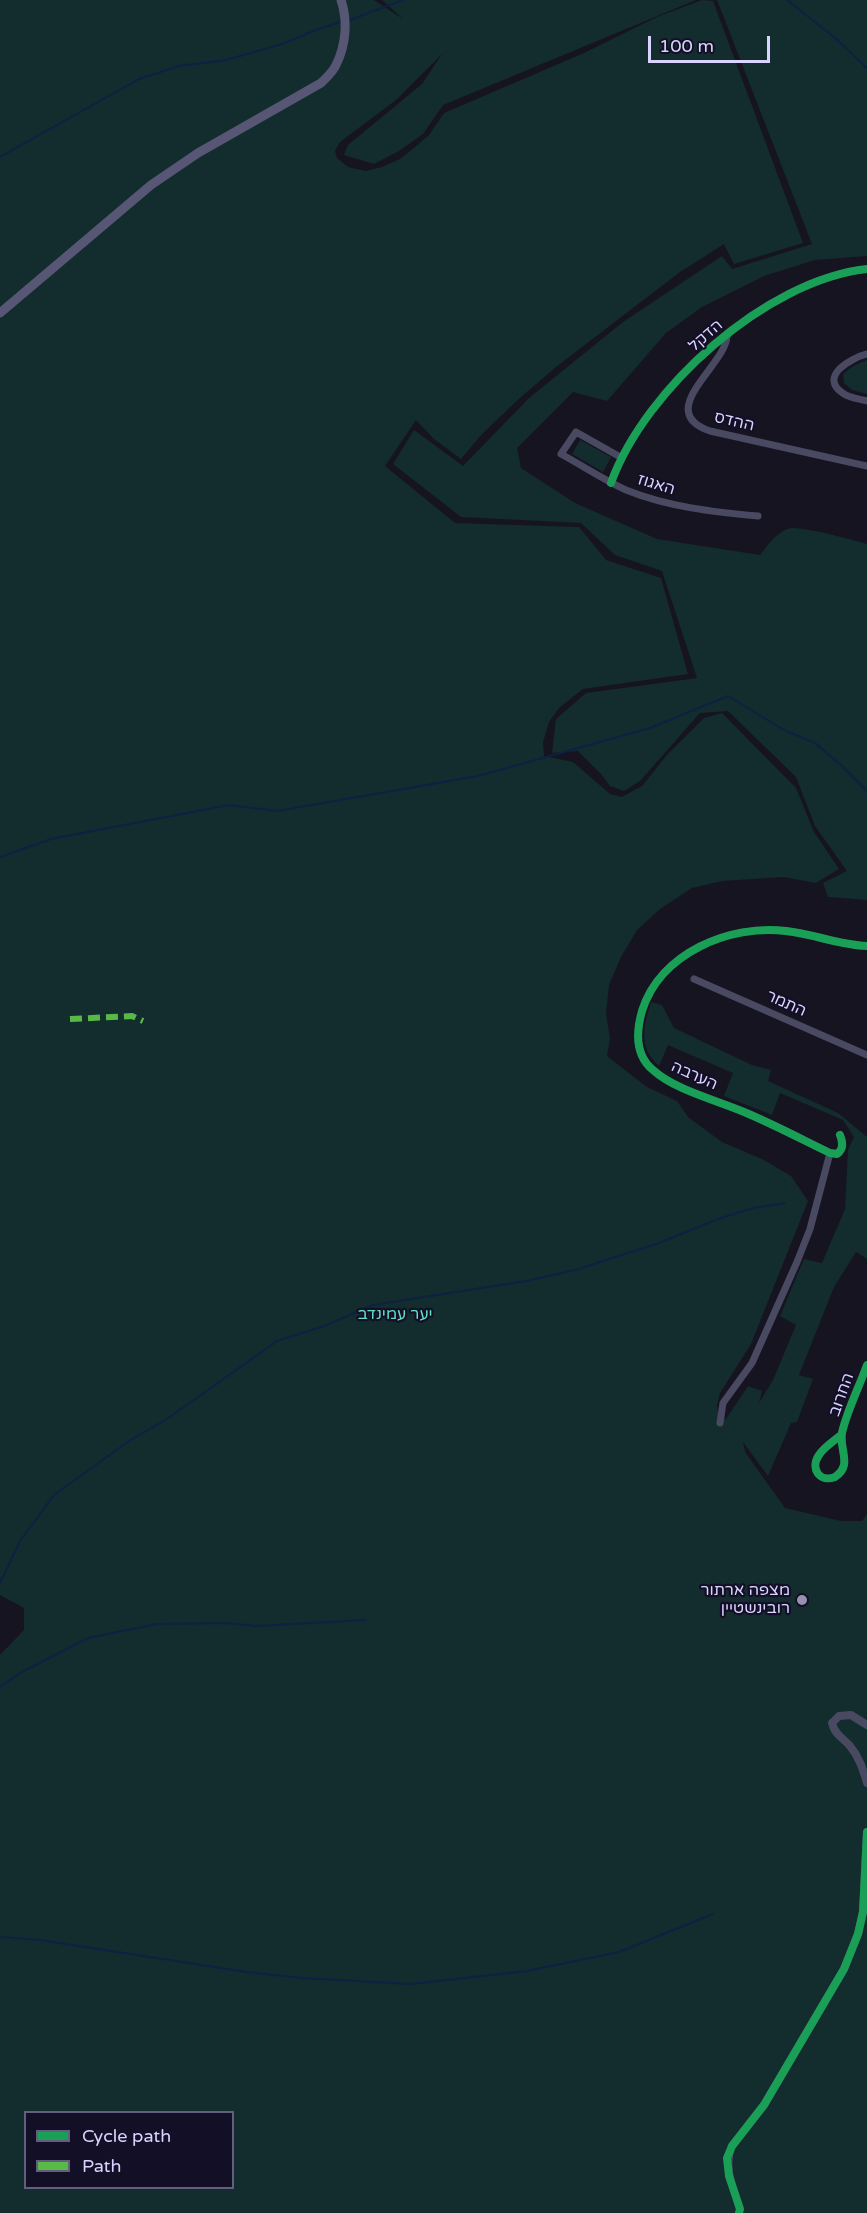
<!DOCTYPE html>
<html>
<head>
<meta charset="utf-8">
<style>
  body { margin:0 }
  #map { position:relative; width:867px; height:2213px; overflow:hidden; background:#161421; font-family:"Varela Round",sans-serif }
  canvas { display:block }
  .legend { position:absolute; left:24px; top:2111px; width:210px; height:78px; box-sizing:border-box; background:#130f26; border:2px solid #625e7d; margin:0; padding:8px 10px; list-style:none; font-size:18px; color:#d9d4ff }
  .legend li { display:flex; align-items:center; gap:12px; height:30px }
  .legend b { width:30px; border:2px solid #625e7d }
  .scale { position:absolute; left:648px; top:36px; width:122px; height:27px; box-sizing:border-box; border:3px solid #d9d4ff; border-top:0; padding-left:8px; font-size:18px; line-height:21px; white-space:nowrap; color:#d9d4ff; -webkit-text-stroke:4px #130f26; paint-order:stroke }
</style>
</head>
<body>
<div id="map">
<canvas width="867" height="2213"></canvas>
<ul class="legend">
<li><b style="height:8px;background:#1a9f57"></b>Cycle path</li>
<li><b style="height:8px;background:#58b947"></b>Path</li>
</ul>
<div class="scale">100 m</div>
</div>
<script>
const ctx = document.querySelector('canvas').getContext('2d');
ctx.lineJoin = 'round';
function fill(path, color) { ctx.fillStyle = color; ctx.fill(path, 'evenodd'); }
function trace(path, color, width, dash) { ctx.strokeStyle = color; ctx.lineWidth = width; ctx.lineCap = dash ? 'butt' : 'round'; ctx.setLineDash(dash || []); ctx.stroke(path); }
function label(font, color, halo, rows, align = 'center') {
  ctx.font = font + ' "Varela Round",Heebo,sans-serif'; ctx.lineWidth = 4.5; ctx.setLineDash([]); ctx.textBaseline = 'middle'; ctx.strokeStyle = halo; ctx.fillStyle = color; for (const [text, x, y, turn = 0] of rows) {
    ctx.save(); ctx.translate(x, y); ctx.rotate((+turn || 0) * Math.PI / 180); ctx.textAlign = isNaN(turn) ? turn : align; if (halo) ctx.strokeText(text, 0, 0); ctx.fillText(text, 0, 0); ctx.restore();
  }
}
const green = new Path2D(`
  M0,0H374L403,19L382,0H696L443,105L423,134L399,151L374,164L344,155L348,145L422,84L442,54L396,100L340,142L335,151L337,158L348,167L366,171L382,167L400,159L415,147L429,135L444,113L584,53L657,17L702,0L713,1L803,243L734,264L724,244L680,272L556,367L521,397L482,434L461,459L434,439L416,420L385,466L455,523L579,527L606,560L661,578L688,674L583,689L559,708L549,722L543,742L544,756L573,762L610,794L622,797L642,786L666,756L704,718L722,713L796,788L814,832L839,869L816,883L784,877L722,881L692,888L660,909L637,930L621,957L609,985L606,1014L610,1038L607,1056L647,1087L677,1101L688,1117L722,1142L764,1160L791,1176L808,1201L751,1344L720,1393L717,1405L719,1418L726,1419L748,1386L762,1391L759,1403L773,1380L796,1325L780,1316L804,1259L822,1263L845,1209L848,1150L854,1137L843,1120L780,1093L772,1115L724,1096L733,1073L668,1045L659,1066C638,1047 643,1028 651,1002L662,1005L674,1028L752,1065L771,1070L768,1081L838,1113L867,1137V1259L856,1252L834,1287L799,1375L813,1379L797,1422L791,1423L768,1476L743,1442L745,1452L785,1508L841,1521H862L867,1514V2213H0V1655L24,1630V1608L0,1595ZM26,2112H232V2188H26Z
  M717,0H867V256L815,260L764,276L702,307L666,333L607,401L573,392L517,448L521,468L575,503L657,539L760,555C768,545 778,530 792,528C804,527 855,540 867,544V900L828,897L823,883L847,871L815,826L796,777L728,711L700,713L640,781L624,791L610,786L601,774L578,751L552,753L556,719L586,693L697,678L662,571L615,555L581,523L461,517L393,464L414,430L463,466L529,398L623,322L722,256L732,269L812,244Z
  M867,360V394L852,390L844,383L843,374L853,366Z
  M580,440L611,457L603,472L572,454Z`);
const stream = new Path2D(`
  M787,0L834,37L867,68
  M347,21L403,0
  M0,157L139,79L179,66L226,60L282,44L321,28L341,22
  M0,857L51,839L229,805L277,811L478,776L650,728L728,696L784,730L815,743L841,765L867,791
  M0,1583L20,1541L54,1495L129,1441L167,1419L277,1341L324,1326L373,1305L526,1281L575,1270L659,1243L718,1219L753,1208L785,1203
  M0,1687L22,1672L88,1638L157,1624L226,1623L256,1626L366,1620
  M0,1937L40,1940L247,1972L301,1978L411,1984L527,1971L619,1952L713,1914`);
const minor = new Path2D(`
  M727,335C728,364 652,411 710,431L867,466
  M867,354C851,358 817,377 844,394C850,398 860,399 867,401
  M622,458L576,432L561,454C583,466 604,480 626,490C668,507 714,512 758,516
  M611,483C645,389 766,280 867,269
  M694,979L867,1055
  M840,1135C843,1142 844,1149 837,1154L830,1153C801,1139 773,1124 744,1112C716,1100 675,1090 653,1070C635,1055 636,1032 642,1011C660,953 730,924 786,931C814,934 839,945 867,946
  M720,1423L723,1403L752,1363L797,1262L810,1229L830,1153
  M841,1435C834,1441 824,1447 819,1455C810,1468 819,1483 835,1477C853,1465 839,1450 842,1433C846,1413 860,1385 867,1365
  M732,2146C724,2167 733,2187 740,2209L739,2213`);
const tertiary = new Path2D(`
  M867,1725L851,1715L839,1716L832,1723C835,1735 842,1737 850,1746C859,1757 863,1769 867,1783
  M732,2146L764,2105L844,1969L858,1934L863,1912L867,1832`);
const secondary = new Path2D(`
  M0,313L151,185L198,153L321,83C326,78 333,72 336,65C346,45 348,21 341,0`);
const quiet = new Path2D(`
  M70,1019L132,1016L143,1021`);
const cycleway = new Path2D(`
  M611,483C645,389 766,280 867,269
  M840,1135C843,1142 844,1149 837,1154L830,1153C801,1139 773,1124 744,1112C716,1100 675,1090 653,1070C635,1055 636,1032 642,1011C660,953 730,924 786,931C814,934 839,945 867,946
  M841,1435C834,1441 824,1447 819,1455C810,1468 819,1483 835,1477C853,1465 839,1450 842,1433C846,1413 860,1385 867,1365
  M739,2213L740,2209L729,2176L727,2158L732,2146L764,2105L844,1969L858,1934L863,1912L867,1832`);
const markers = [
  [802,1600,6,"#9591b1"]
];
const streetNames = [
  ["הדקל",706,336,-41],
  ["ההדס",734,422,13],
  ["האגוז",656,485,17],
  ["התמר",786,1004,24],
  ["הערבה",694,1076,24],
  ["החרוב",842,1395,-70]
];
const parkNames = [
  ["יער עמינדב",395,1315]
];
const poiNames = [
  ["מצפה ארתור",790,1591],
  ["רובינשטיין",790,1609]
];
fill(green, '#132c2d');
trace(stream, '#0d2144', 2);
trace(minor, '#4a4962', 7);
trace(tertiary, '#4a4962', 8);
trace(secondary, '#575674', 9);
trace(quiet, '#58b947', 6, [12, 6]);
trace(cycleway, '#1a9f57', 8);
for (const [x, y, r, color] of markers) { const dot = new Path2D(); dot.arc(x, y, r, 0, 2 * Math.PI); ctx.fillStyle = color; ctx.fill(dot); trace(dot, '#130f26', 2); }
label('16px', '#d9d4ff', '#130f26', streetNames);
label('16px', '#5fe0c0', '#130f26', parkNames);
label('16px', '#d9d4ff', '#130f26', poiNames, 'right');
</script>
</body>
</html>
